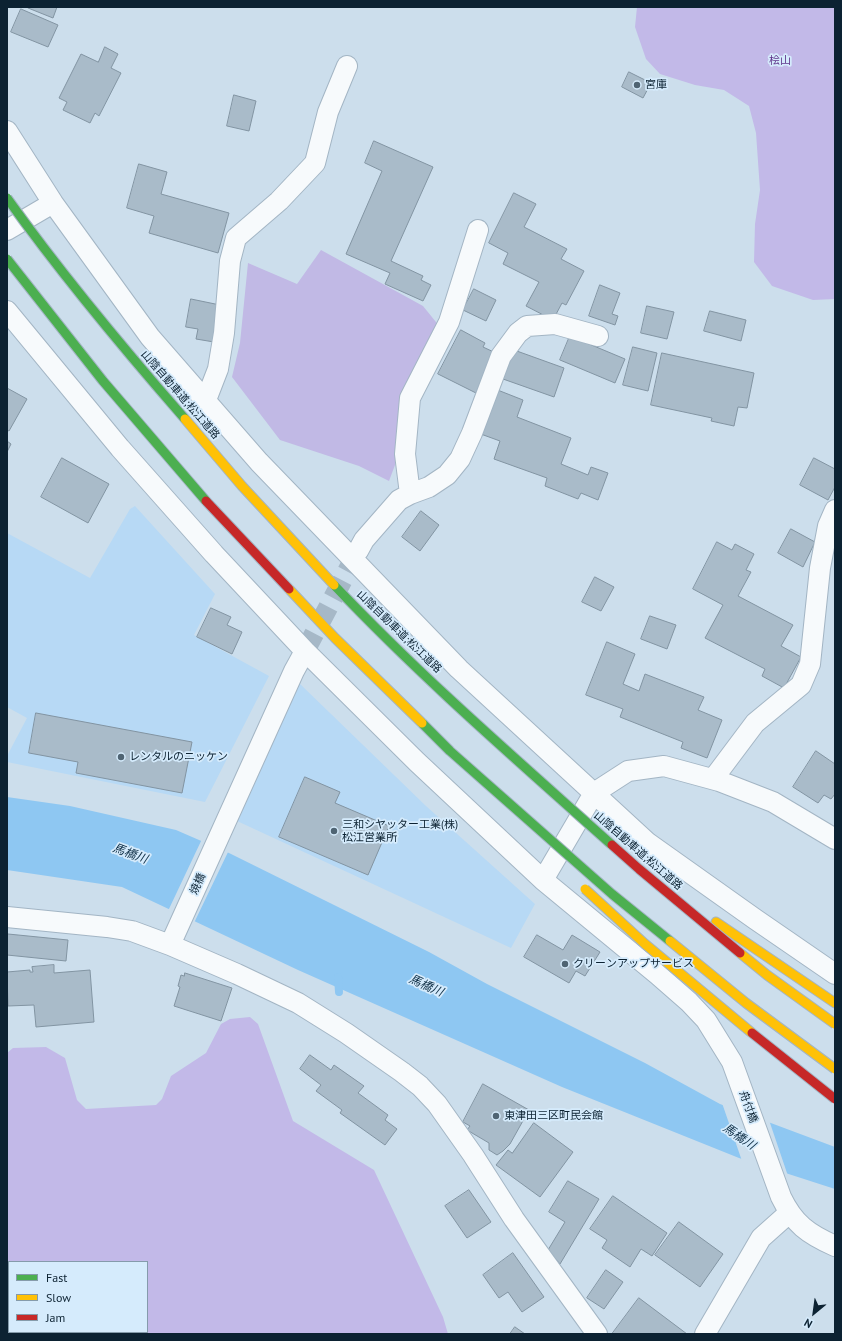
<!DOCTYPE html>
<html>
<head>
<meta charset="utf-8">
<style>
  body { margin:0 }
  #map { position:relative; width:842px; height:1341px; overflow:hidden; background:#ccdeec; font-family:"PT Sans",sans-serif }
  canvas { display:block }
  .frame { position:absolute; inset:0; border:8px solid #0c2232; pointer-events:none }
  .legend { position:absolute; left:8px; top:1261px; width:140px; height:72px; box-sizing:border-box; background:#d5ebfc; border:1px solid #859bab; margin:0; padding:5px 7px; list-style:none; font-size:12px; color:#0c2232 }
  .legend li { display:flex; align-items:center; gap:8px; height:20px }
  .legend b { width:20px; border:1px solid #859bab }
  .north { position:absolute; left:794px; top:1293px; width:40px; height:40px; -webkit-text-stroke:3px #d5ebfc; paint-order:stroke; rotate:209deg; font-size:11px; font-weight:700; line-height:16px; text-align:center; color:#0c2232 }
  .north::after { content:''; display:block; margin:auto; width:14px; height:18px; background:#0c2232; clip-path:polygon(50% 0,100% 100%,50% 72%,0 100%) }
</style>
</head>
<body>
<div id="map">
<canvas width="842" height="1341"></canvas>
<div class="frame"></div>
<ul class="legend">
<li><b style="height:5px;background:#4caf50"></b>Fast</li>
<li><b style="height:5px;background:#ffc107"></b>Slow</li>
<li><b style="height:5px;background:#c62828"></b>Jam</li>
</ul>
<div class="north">N</div>
</div>
<script>
const ctx = document.querySelector('canvas').getContext('2d');
ctx.lineJoin = 'round';
function fill(path, color) { ctx.fillStyle = color; ctx.fill(path, 'evenodd'); }
function trace(path, color, width, dash) { ctx.strokeStyle = color; ctx.lineWidth = width; ctx.lineCap = dash ? 'butt' : 'round'; ctx.setLineDash(dash || []); ctx.stroke(path); }
function label(font, color, halo, rows, align = 'center') {
  ctx.font = font + ' "PT Sans","Noto Sans JP",sans-serif'; ctx.lineWidth = 3.5; ctx.setLineDash([]); ctx.textBaseline = 'middle'; ctx.strokeStyle = halo; ctx.fillStyle = color; for (const [text, x, y, turn = 0] of rows) {
    ctx.save(); ctx.translate(x, y); ctx.rotate((+turn || 0) * Math.PI / 180); ctx.textAlign = isNaN(turn) ? turn : align; if (halo) ctx.strokeText(text, 0, 0); ctx.fillText(text, 0, 0); ctx.restore();
  }
}
const built = new Path2D(`
  M135,506L215,594L194,635L269,676L205,802L7,762V756L27,718L7,707V533L90,578L130,509Z
  M299,683L426,806L535,904L511,948L237,821Z`);
const green = new Path2D(`
  M321,250L423,306L440,327L401,406L395,446V465L389,481L359,466L280,440L232,377L240,343L248,263L297,284Z`);
const forest = new Path2D(`
  M637,7H835V299L813,300L772,286L754,262L755,224L760,190L756,133L749,106L724,90L695,85L660,74L646,59L635,27Z
  M250,1017L258,1024L293,1121L374,1170L443,1317L448,1334H7V1053L13,1048L46,1047L65,1058L77,1100L86,1109L156,1105L162,1099L171,1076L206,1053L221,1024L230,1019ZM9,1262H147V1332H9Z`);
const water = new Path2D(`
  M7,797L70,806L176,830L229,853L429,952L487,984L645,1063L720,1104L835,1147V1189L739,1158L562,1087L298,970L122,887L7,870Z`);
const pier = new Path2D(`
  M202,839L229,850L194,923L168,911Z
  M722,1103L769,1120L788,1176L742,1161Z`);
const stream = new Path2D(`
  M338,977L339,992`);
const building = new Path2D(`
  M28,7H57L53,18L28,8Z
  M21,9L58,25L48,47L11,32Z
  M105,47L118,54L111,68L121,73L99,116L95,113L90,123L63,110L67,102L59,98L81,54L98,62Z
  M629,72L651,83L643,98L622,87Z
  M234,95L256,101L249,131L227,126Z
  M374,141L433,167L391,261L423,276L421,280L431,285L423,301L385,284L390,273L346,254L382,171L365,163Z
  M139,164L167,172L161,194L229,213L218,253L149,233L154,216L127,208Z
  M514,193L536,204L524,227L567,249L561,259L584,271L566,305L562,303L553,320L526,306L539,282L503,264L508,253L489,243Z
  M600,285L620,293L612,314L618,316L615,325L589,316Z
  M474,289L496,300L486,321L463,310Z
  M191,299L220,305L214,342L196,339L198,329L186,327Z
  M647,306L674,312L667,339L641,333Z
  M710,311L746,320L741,341L704,331Z
  M461,330L485,343L483,347L498,354L478,394L438,374Z
  M570,336L625,359L615,383L560,360Z
  M633,347L657,353L648,391L623,385Z
  M514,350L564,368L554,397L503,379Z
  M662,353L754,373L747,408L738,407L734,426L711,421L712,418L651,405Z
  M7,388L27,399L9,431L7,430Z
  M495,389L523,400L517,417L571,438L561,464L588,475L591,467L608,473L598,500L581,493L578,499L545,486L547,478L494,459L500,441L478,433Z
  M7,441L11,444L7,452Z
  M62,458L109,484L88,523L41,497Z
  M814,458L835,469V487L828,500L800,485Z
  M421,511L439,525L420,551L402,537Z
  M791,529L815,542L803,567L778,553Z
  M717,542L732,550L735,544L754,554L746,570L751,572L738,596L793,625L781,646L801,657L784,688L762,676L765,669L705,638L723,605L693,589Z
  M595,577L614,587L601,611L582,602Z
  M211,608L231,617L227,625L242,632L232,654L197,637Z
  M650,616L676,625L667,649L641,639Z
  M607,642L635,654L623,684L639,691L645,674L704,697L698,710L722,720L707,758L681,748L683,742L620,717L623,709L586,695Z
  M36,713L192,742L182,793L76,773L78,762L29,753Z
  M816,751L835,764V794L831,799L824,795L818,803L793,787Z
  M305,777L340,792L335,803L389,826L368,875L279,837Z
  M8,934L68,940L66,961L7,955Z
  M537,935L563,950L572,935L600,952L585,976L576,971L569,983L524,957Z
  M54,965V973L90,970L94,1022L36,1027L34,1005L8,1006L7,972L30,970V972H33L32,967Z
  M185,973L232,988L221,1021L174,1006L180,987L178,986L181,975L184,976Z
  M310,1055L331,1070L334,1065L364,1086L358,1093L388,1115L385,1120L397,1129L385,1145L340,1113L342,1110L316,1091L321,1085L300,1069Z
  M483,1084L529,1110L510,1144L503,1151L497,1155L489,1150V1143L467,1130L470,1126L463,1122Z
  M534,1123L573,1152L540,1197L496,1165L508,1150L512,1153Z
  M568,1181L599,1199L560,1264L548,1250L565,1222L549,1212Z
  M469,1190L491,1222L467,1238L445,1206Z
  M613,1196L667,1233L652,1256L641,1249L630,1267L602,1248L607,1240L590,1229Z
  M679,1222L723,1254L700,1287L655,1255Z
  M513,1253L544,1297L522,1312L508,1292L499,1298L483,1275Z
  M606,1270L623,1282L604,1309L587,1298Z
  M639,1298L687,1334H612Z
  M515,1327L525,1334H510Z`);
const streetTunnel = new Path2D(`
  M305,651L358,551`);
const street = new Path2D(`
  M7,131L53,203L150,337L259,462L459,669L648,843L755,919L835,974
  M7,230L53,203
  M7,311L120,448L214,554L305,651L417,762L543,880L657,974L689,1002L706,1020L732,1062L781,1197C794,1224 808,1234 835,1246
  M206,400L218,369L224,333L230,261L236,238L279,201L315,163L328,112L347,66
  M410,494L405,454L410,398L449,322L478,230
  M358,551L364,540L399,500L410,494L429,487L447,475L460,459L472,433L501,356L518,333L527,326L555,324L598,336
  M713,779L755,723L801,685L810,664L820,568L828,526L835,510
  M543,880L594,793L628,771L664,766L719,781L773,802L835,839
  M7,917L107,927L132,931L170,945L237,974L298,1003L346,1033L402,1072L420,1086L437,1104L473,1155L514,1219L597,1334
  M170,945L294,671L305,651
  M705,1334L761,1238L789,1213`);
const slow = new Path2D(`
  M716,922L835,1003`);
const fastBridge = new Path2D(`
  M7,198C62,275 123,348 185,419
  M7,259L103,381L206,501
  M334,585C421,677 517,760 612,845
  M422,723L450,751L612,894L670,941`);
const slowBridge = new Path2D(`
  M185,419L242,486L334,585
  M289,589L335,638L422,723
  M585,889L645,944L752,1033
  M670,941L746,1003L835,1069
  M740,953L767,975L835,1024`);
const jamBridge = new Path2D(`
  M206,501L289,589
  M612,845L639,869L740,953
  M752,1033L835,1099`);
const markers = [
  [637,85,4,"#4f6473"],
  [121,757,4,"#4f6473"],
  [334,831,4,"#4f6473"],
  [565,964,4,"#4f6473"],
  [496,1116,4,"#4f6473"]
];
const parkNames = [
  ["桧山",780,61]
];
const poiNames = [
  ["宮庫",645,85],
  ["レンタルのニッケン",129,757],
  ["三和シヤッター工業(株)",342,825],
  ["松江営業所",342,838],
  ["クリーンアップサービス",573,964],
  ["東津田三区町民会館",504,1116]
];
const streetNames = [
  ["山陰自動車道;松江道路",180,395,49],
  ["山陰自動車道;松江道路",399,632,44],
  ["山陰自動車道;松江道路",638,851,41],
  ["焼橋",198,884,-65],
  ["舟付橋",748,1107,70]
];
const waterNames = [
  ["馬橋川",130,854,20],
  ["馬橋川",426,986,24],
  ["馬橋川",739,1137,34]
];
fill(built, '#b7d9f5');
fill(green, '#c1b9e5');
fill(forest, '#c2b9e8');
fill(water, '#8ec7f2');
fill(pier, '#ccdeec');
trace(stream, '#8ec7f2', 8);
fill(building, '#a9bbc9');
trace(building, '#8294a2', 1);
trace(streetTunnel, '#a6b8c7', 20, [20, 10]);
trace(street, '#a3b5c4', 22);
trace(slow, '#a3b5c4', 11);
trace(street, '#f7fafc', 20);
trace(slow, '#ffc107', 9);
trace(fastBridge, '#a3b5c4', 11, []);
trace(slowBridge, '#a3b5c4', 11, []);
trace(jamBridge, '#a3b5c4', 11, []);
trace(fastBridge, '#4caf50', 9);
trace(slowBridge, '#ffc107', 9);
trace(jamBridge, '#c62828', 9);
for (const [x, y, r, color] of markers) { const dot = new Path2D(); dot.arc(x, y, r, 0, 2 * Math.PI); ctx.fillStyle = color; ctx.fill(dot); trace(dot, '#d5ebfc', 1.5); }
label('11px', '#5f358b', '#d5ebfc', parkNames);
label('11px', '#0c2232', '#d5ebfc', poiNames, 'left');
label('11px', '#0c2232', '#d5ebfc', streetNames);
label('italic 12px', '#0e2e45', '#d5ebfc', waterNames);
</script>
</body>
</html>
